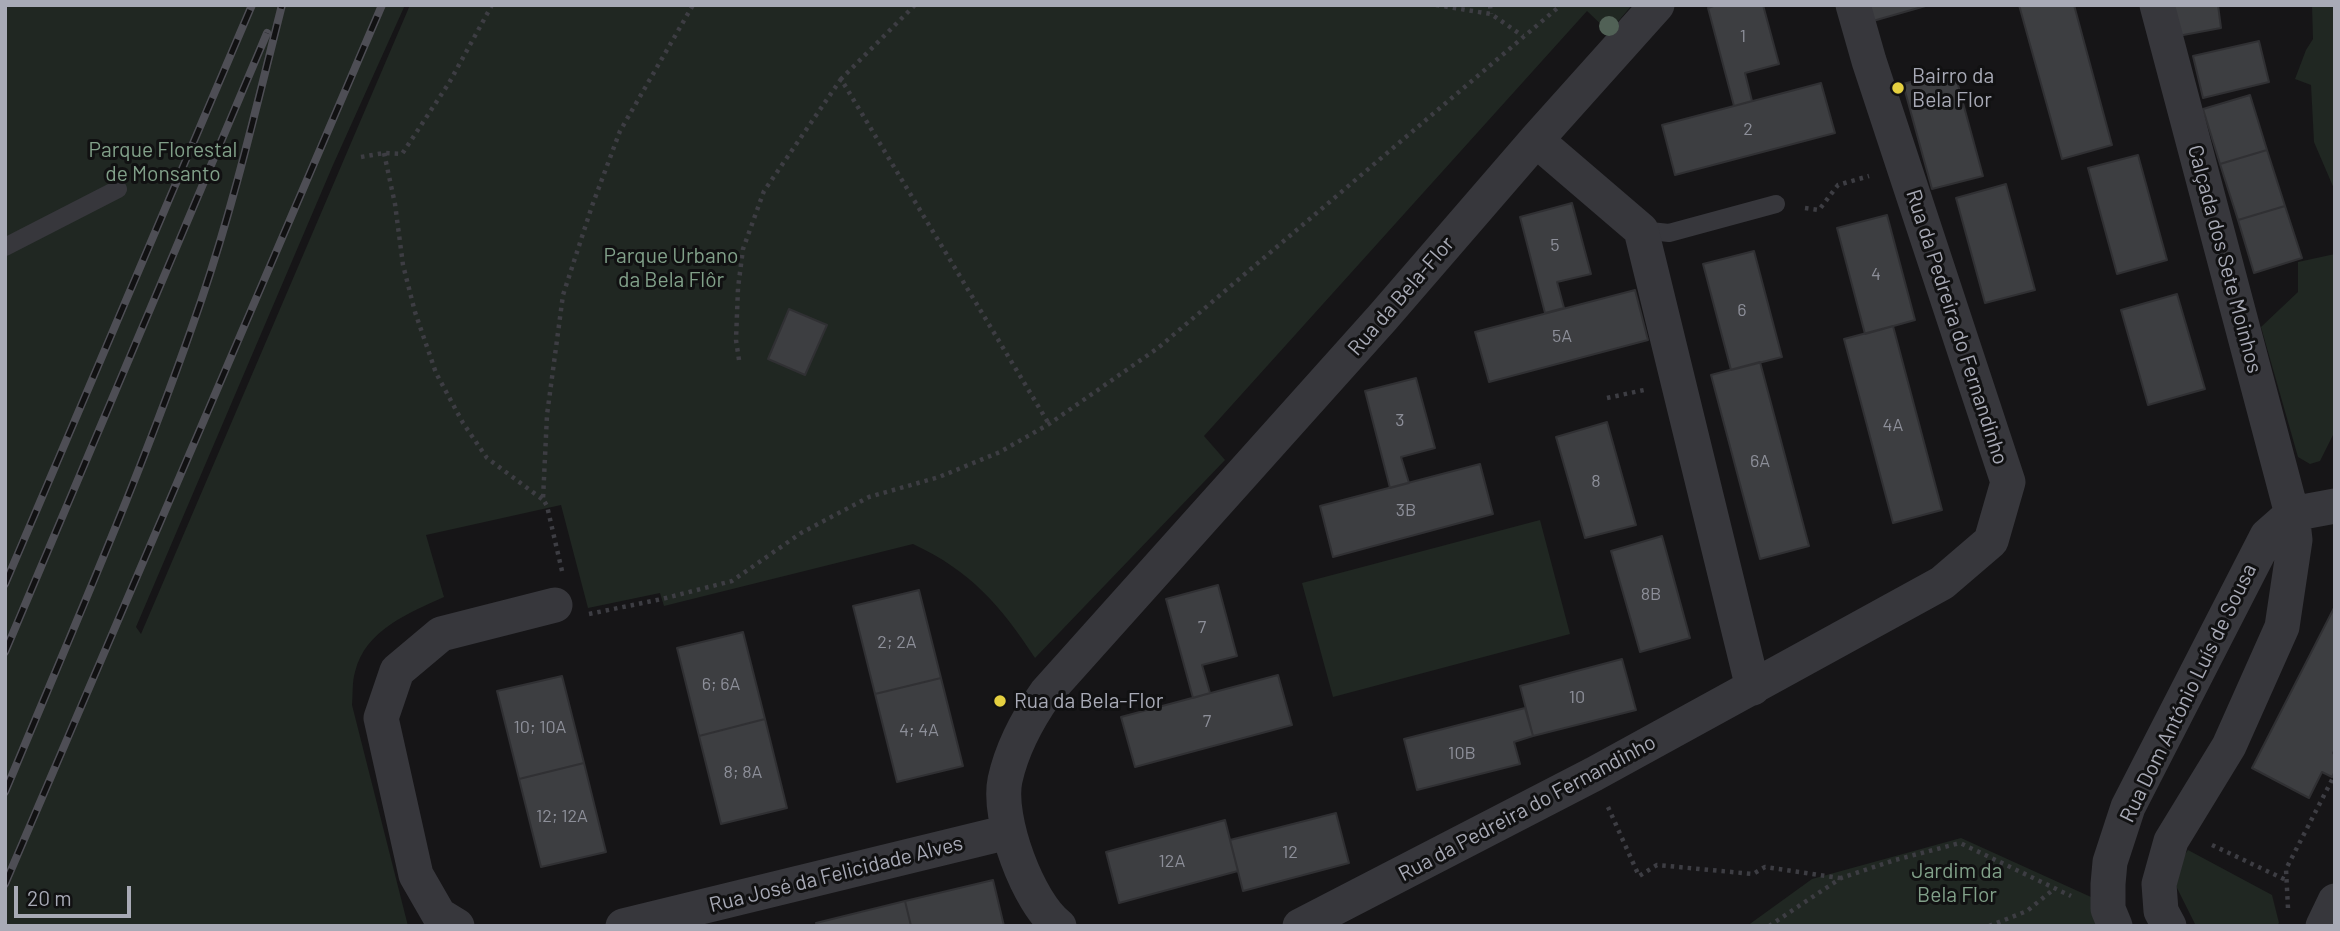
<!DOCTYPE html>
<html>
<head>
<meta charset="utf-8">
<style>
  body { margin:0 }
  #map { position:relative; width:2340px; height:931px; overflow:hidden; background:#161517; font-family:Barlow,sans-serif }
  canvas { display:block }
  .frame { position:absolute; inset:0; border:7px solid #a8aab6; pointer-events:none }
  .scale { position:absolute; left:14px; top:886px; width:117px; height:32px; box-sizing:border-box; border:4px solid #a8aab6; border-top:0; padding-left:9px; font-size:21px; line-height:24px; white-space:nowrap; color:#a8aab6; -webkit-text-stroke:5px #111112; paint-order:stroke }
</style>
</head>
<body>
<div id="map">
<canvas width="2340" height="931"></canvas>
<div class="frame"></div>
<div class="scale">20 m</div>
</div>
<script>
const ctx = document.querySelector('canvas').getContext('2d');
ctx.lineJoin = 'round';
function fill(path, color) { ctx.fillStyle = color; ctx.fill(path, 'evenodd'); }
function trace(path, color, width, dash) { ctx.strokeStyle = color; ctx.lineWidth = width; ctx.lineCap = dash ? 'butt' : 'round'; ctx.setLineDash(dash || []); ctx.stroke(path); }
function label(font, color, halo, rows, align = 'center') {
  ctx.font = font + ' Barlow,sans-serif'; ctx.lineWidth = 6; ctx.setLineDash([]); ctx.textBaseline = 'middle'; ctx.strokeStyle = halo; ctx.fillStyle = color; for (const [text, x, y, turn = 0] of rows) {
    ctx.save(); ctx.translate(x, y); ctx.rotate((+turn || 0) * Math.PI / 180); ctx.textAlign = isNaN(turn) ? turn : align; if (halo) ctx.strokeText(text, 0, 0); ctx.fillText(text, 0, 0); ctx.restore();
  }
}
const green = new Path2D(`
  M5,5H405L333,165L136,627L141,634L410,5H1632L1609,32L1587,11L1204,436L1225,460L1035,658C1001,606 971,571 913,544L664,606L660,593L588,608L561,505L426,535L444,597C409,613 365,630 355,672C352,682 353,694 352,705L408,926H5Z
  M2312,5H2335V191L2314,142L2311,85L2295,79L2306,50L2313,39Z
  M2335,254V431L2320,461L2310,464L2298,457L2261,327L2298,292V262Z
  M1540,520L1570,634L1333,697L1302,583Z
  M1961,838L2091,897L2103,926H1747L1812,879Z
  M2188,850L2272,895L2279,923L2276,926H2196L2174,882L2178,865Z`);
const building = new Path2D(`
  M1716,5H1763L1779,64L1745,73L1752,101L1734,106L1708,8Z
  M1868,5H1929L1873,21Z
  M2019,5H2074L2112,145L2062,159Z
  M2172,5H2218L2221,28L2178,36Z
  M2259,41L2269,82L2203,98L2193,56Z
  M1954,70L1983,176L1932,189L1903,84Z
  M1821,83L1835,133L1675,175L1662,125Z
  M2250,95L2267,150L2220,164L2203,109Z
  M2267,150L2285,206L2238,220L2220,164Z
  M2138,155L2167,260L2117,274L2088,168Z
  M2006,184L2035,290L1985,303L1956,198Z
  M1572,203L1591,274L1557,282L1564,308L1545,313L1520,217Z
  M2285,206L2302,258L2254,273L2238,220Z
  M1887,215L1915,320L1865,334L1837,228Z
  M1754,251L1782,357L1731,370L1703,264Z
  M1635,290L1648,340L1489,382L1475,332Z
  M2177,294L2205,389L2148,405L2121,310Z
  M789,309L827,325L805,375L768,359Z
  M1893,326L1942,510L1893,523L1844,339Z
  M1760,362L1809,546L1760,559L1711,375Z
  M1416,378L1435,448L1401,457L1409,483L1390,488L1365,391Z
  M1607,422L1636,525L1585,538L1556,437Z
  M1480,464L1493,514L1333,557L1320,506Z
  M1662,536L1690,638L1640,652L1611,551Z
  M1218,585L1237,656L1202,665L1210,693L1193,698L1166,599Z
  M919,590L941,678L875,694L853,606Z
  M2335,606V749L2333,753L2335,755V771L2332,777L2322,772L2309,798L2252,768Z
  M743,632L765,719L699,736L677,648Z
  M1622,659L1636,710L1533,736L1520,686Z
  M1278,675L1292,725L1135,767L1121,717Z
  M562,676L584,763L519,779L497,691Z
  M941,678L963,766L897,782L875,694Z
  M1525,708L1533,736L1514,742L1520,764L1417,790L1404,739Z
  M765,719L787,808L721,824L699,736Z
  M584,763L606,852L541,867L519,779Z
  M1336,813L1349,863L1243,891L1230,840Z
  M1225,820L1238,871L1119,903L1106,852Z
  M993,880L1004,926H911L905,901Z
  M905,901L911,926H817L816,923Z`);
const path = new Path2D(`
  M915,5L841,79L1049,424
  M1436,5L1491,14L1523,36
  M1490,5L1491,14
  M384,153L395,204L403,265L415,312L436,373L463,423L487,458L542,499
  M361,157L384,153L402,154L449,83L492,5
  M1805,208L1819,210L1838,185L1869,176
  M739,360L736,340L738,288L743,249L764,191L841,79
  M1607,398L1644,390
  M562,571L547,506L543,499L547,415L563,295L592,206L620,131L693,5
  M589,614L662,599L732,581L801,533L869,497L939,477L1000,452L1049,424L1158,348L1561,5
  M1608,807L1639,876L1657,865L1753,874L1765,867L1840,878
  M2212,845L2286,880
  M2288,908L2286,869L2335,774
  M1769,926L1841,878L1895,860L1960,843L2071,896
  M1989,926L2027,911L2054,889`);
const lane = new Path2D(`
  M1641,230L1669,233L1776,204
  M5,247L118,189`);
const street = new Path2D(`
  M2157,5L2292,514L2295,540L2282,627L2229,746L2171,841L2159,884L2161,911L2169,926
  M1536,140L1641,230L1753,688
  M457,926L439,915L416,875L381,718L397,671L441,634L555,605
  M623,926L1008,832
  M1059,926C1028,903 997,818 1005,780C1012,748 1027,720 1046,693L1383,317L1536,140L1657,5
  M1300,926L1594,774L1942,583L1991,541L2008,482L1869,61L1853,5
  M2115,926L2108,909V884L2110,862L2128,807L2267,536L2292,514L2335,506
  M2323,926L2335,901`);
const rail = new Path2D(`
  M5,584L252,5
  M5,652L267,33
  M5,792C73,629 144,468 201,301C234,204 257,104 282,5
  M5,884L382,5`);
const trees = [
  [1609,26]
];
const markers = [
  [1898,88,7,"#e5d040"],
  [1000,701,7,"#e5d040"]
];
const numberNames = [
  ["1",1743,36],
  ["2",1748,129],
  ["5",1555,245],
  ["4",1876,274],
  ["6",1742,310],
  ["5A",1562,336],
  ["3",1400,420],
  ["4A",1893,425],
  ["6A",1760,461],
  ["8",1596,481],
  ["3B",1406,510],
  ["8B",1651,594],
  ["7",1202,627],
  ["2; 2A",897,642],
  ["6; 6A",721,684],
  ["10",1577,697],
  ["7",1207,721],
  ["10; 10A",540,727],
  ["4; 4A",919,730],
  ["10B",1462,753],
  ["8; 8A",743,772],
  ["12; 12A",562,816],
  ["12",1290,852],
  ["12A",1172,861]
];
const poiNames = [
  ["Bairro da",1912,76],
  ["Bela Flor",1912,100],
  ["Rua da Bela-Flor",1014,701]
];
const parkNames = [
  ["Parque Florestal",163,150],
  ["de Monsanto",163,174],
  ["Parque Urbano",671,256],
  ["da Bela Flôr",671,280],
  ["Jardim da",1957,871],
  ["Bela Flor",1957,895]
];
const streetNames = [
  ["Calçada dos Sete Moinhos",2225,259,75],
  ["Rua da Bela-Flor",1401,296,-49],
  ["Rua da Pedreira do Fernandinho",1957,327,72],
  ["Rua Dom António Luís de Sousa",2188,693,-64],
  ["Rua da Pedreira do Fernandinho",1527,808,-28],
  ["Rua José da Felicidade Alves",836,874,-14]
];
fill(green, '#202722');
fill(building, '#3d3e41');
trace(building, '#303033', 2);
trace(path, '#3d3d43', 4.5, [3.5, 5]);
trace(lane, '#37373c', 18);
trace(street, '#37373c', 35);
trace(rail, '#4e4e55', 8);
trace(rail, '#111112', 5, [16]);
ctx.fillStyle = '#516156';
for (const [x, y] of trees) { ctx.beginPath(); ctx.arc(x, y, 10, 0, 2 * Math.PI); ctx.fill(); }
for (const [x, y, r, color] of markers) { const dot = new Path2D(); dot.arc(x, y, r, 0, 2 * Math.PI); ctx.fillStyle = color; ctx.fill(dot); trace(dot, '#111112', 2.5); }
label('18px', '#8d8f99', null, numberNames);
label('21px', '#a8aab6', '#111112', poiNames, 'left');
label('21px', '#81a089', '#111112', parkNames);
label('21px', '#a8aab6', '#111112', streetNames);
</script>
</body>
</html>
